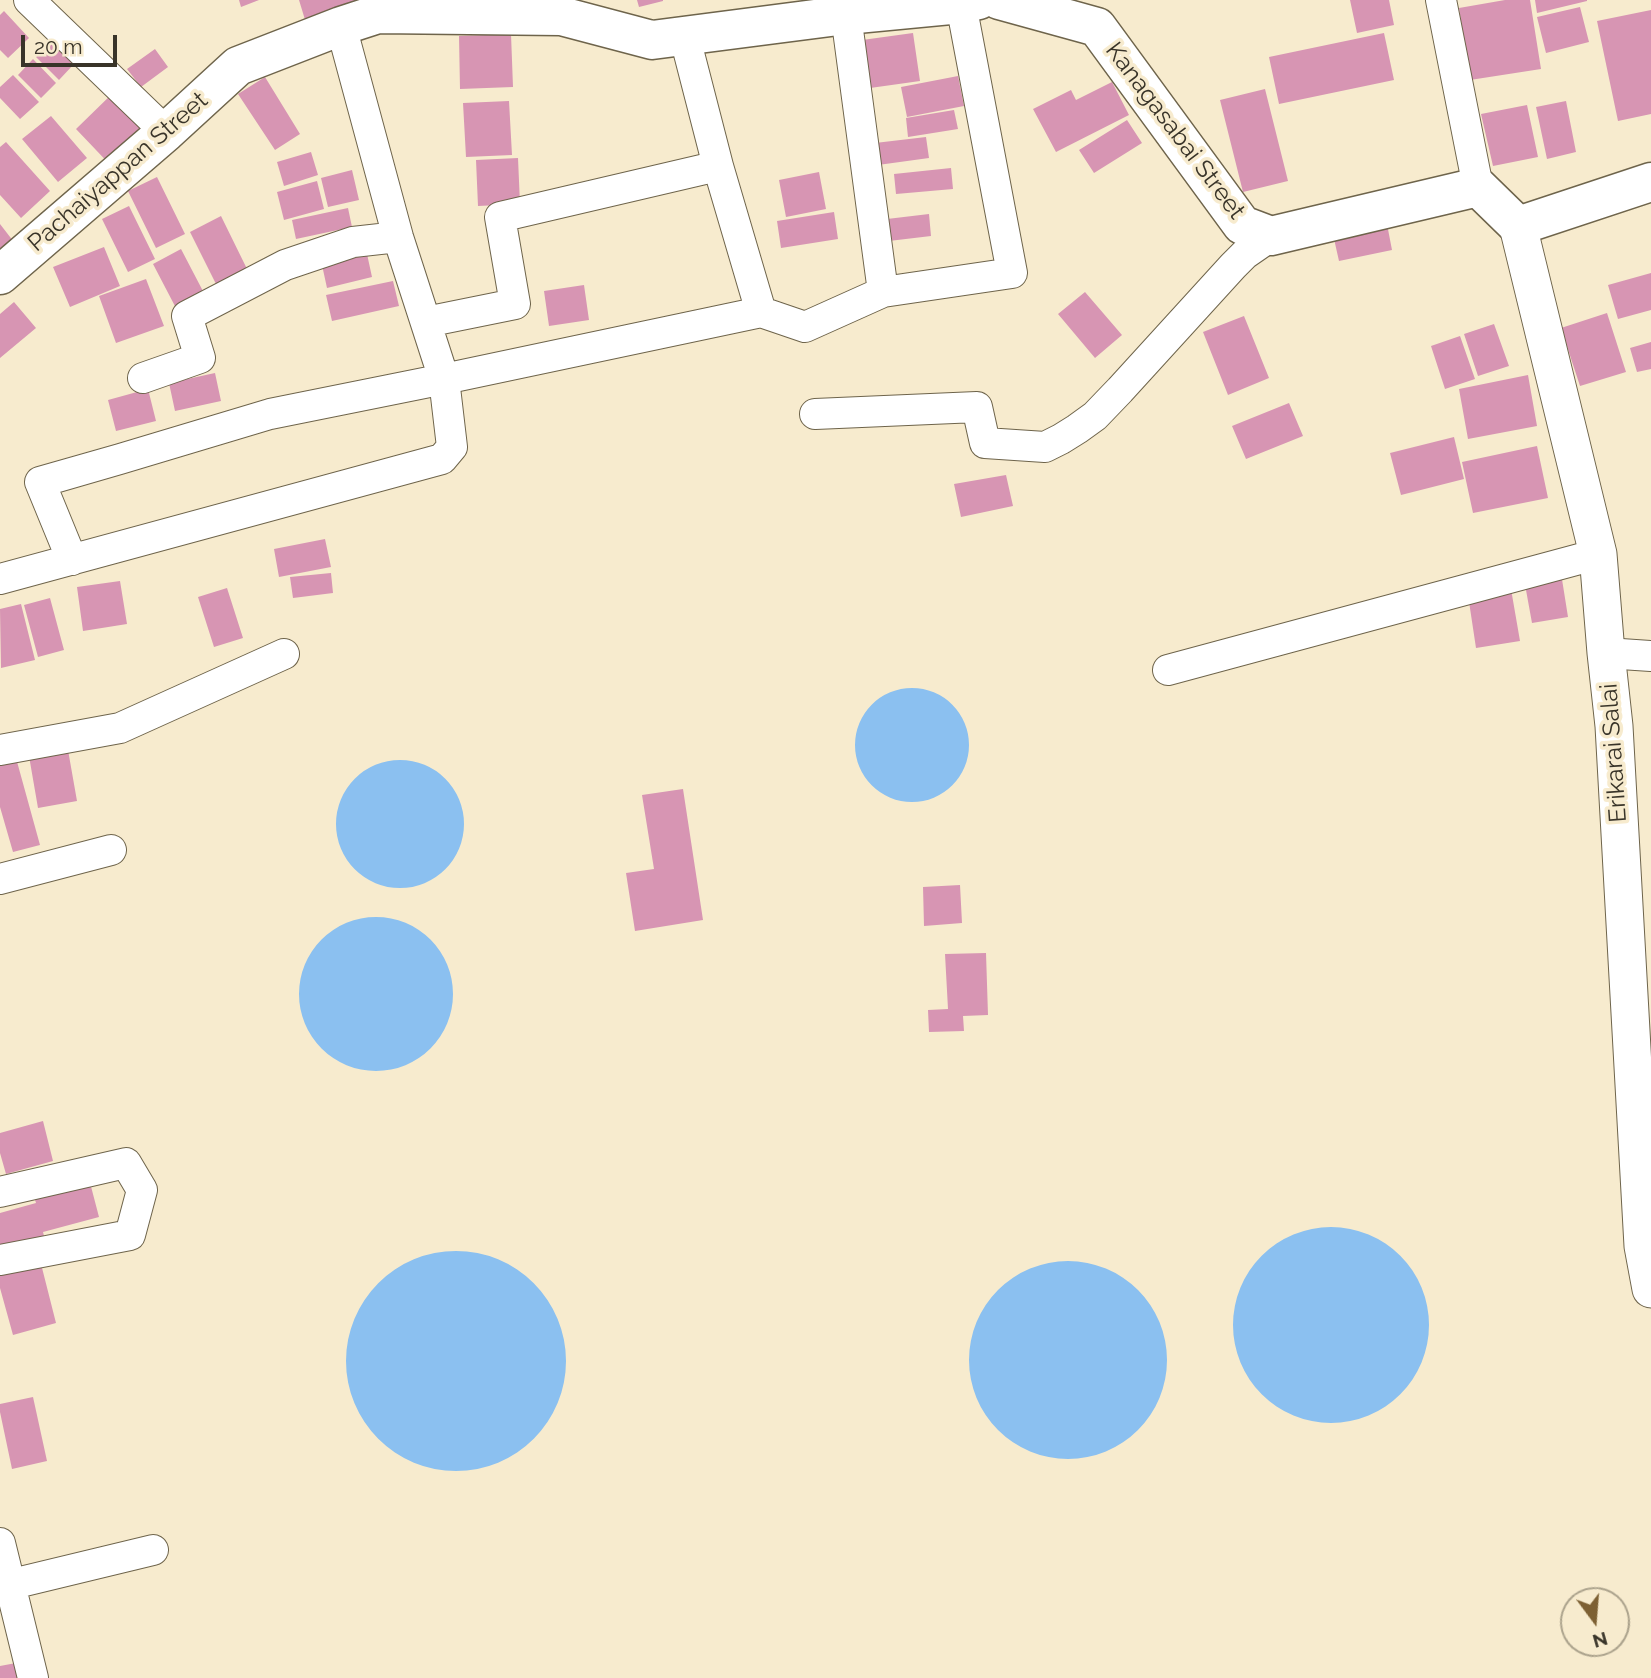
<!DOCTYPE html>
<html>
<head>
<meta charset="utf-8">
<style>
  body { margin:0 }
  #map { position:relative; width:1651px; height:1678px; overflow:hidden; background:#f7ebce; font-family:Raleway,sans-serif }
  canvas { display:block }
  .north { position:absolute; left:1560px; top:1587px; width:70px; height:70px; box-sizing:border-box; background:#f7ebce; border:2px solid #aba28c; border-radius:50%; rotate:164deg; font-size:19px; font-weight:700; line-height:28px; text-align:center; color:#393429 }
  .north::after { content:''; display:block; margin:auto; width:24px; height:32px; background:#7d6033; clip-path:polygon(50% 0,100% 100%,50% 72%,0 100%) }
  .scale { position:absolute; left:21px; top:35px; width:96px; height:32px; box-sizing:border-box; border:4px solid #393429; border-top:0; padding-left:9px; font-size:21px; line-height:24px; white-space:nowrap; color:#393429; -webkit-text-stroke:5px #f7ebce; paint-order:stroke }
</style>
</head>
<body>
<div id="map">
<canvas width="1651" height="1678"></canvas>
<div class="north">N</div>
<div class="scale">20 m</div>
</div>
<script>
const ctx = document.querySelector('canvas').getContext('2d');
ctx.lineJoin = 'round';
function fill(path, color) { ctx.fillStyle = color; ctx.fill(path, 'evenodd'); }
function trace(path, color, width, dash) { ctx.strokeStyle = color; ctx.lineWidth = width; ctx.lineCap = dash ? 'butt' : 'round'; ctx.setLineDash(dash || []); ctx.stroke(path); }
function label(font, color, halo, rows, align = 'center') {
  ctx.font = font + ' Raleway,sans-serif'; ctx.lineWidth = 7; ctx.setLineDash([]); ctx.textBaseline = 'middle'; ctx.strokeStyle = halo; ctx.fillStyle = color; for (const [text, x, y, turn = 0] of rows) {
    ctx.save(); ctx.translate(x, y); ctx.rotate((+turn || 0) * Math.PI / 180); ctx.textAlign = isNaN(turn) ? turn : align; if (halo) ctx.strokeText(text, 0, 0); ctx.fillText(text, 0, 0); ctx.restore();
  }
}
const water = new Path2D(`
  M855 745a57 57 0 1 1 114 0a57 57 0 1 1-114 0Z
  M336 824a64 64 0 1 1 128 0a64 64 0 1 1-128 0Z
  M299 994a77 77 0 1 1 154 0a77 77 0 1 1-154 0Z
  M1233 1325a98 98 0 1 1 196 0a98 98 0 1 1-196 0Z
  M346 1361a110 110 0 1 1 220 0a110 110 0 1 1-220 0Z
  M969 1360a99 99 0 1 1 198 0a99 99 0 1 1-198 0Z`);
const building = new Path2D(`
  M239,0H259L241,7Z
  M299,0H364L306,23Z
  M637,0H663V1L639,7Z
  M1350,0H1389L1394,25L1357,33Z
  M1505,0H1530L1541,69L1470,80L1459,8Z
  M1535,0H1587V1L1537,13Z
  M1580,7L1589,42L1546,53L1537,17Z
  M1651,10V114L1618,121L1597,21Z
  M4,11L29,38L8,58L0,50V15Z
  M913,33L920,81L863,89L855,41Z
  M1384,33L1394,80L1279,104L1269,57Z
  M511,34L513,87L460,89L459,36Z
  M52,42L74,64L59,80L36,57Z
  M155,49L168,67L141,87L127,69Z
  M33,59L56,83L41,98L18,75Z
  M13,75L39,102L20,119L0,98V87Z
  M958,76L964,106L907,117L901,87Z
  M265,77L300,134L275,150L238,94Z
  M1112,82L1129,115L1056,152L1033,109L1071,90L1076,100Z
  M1265,89L1288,181L1243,192L1220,100Z
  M116,90L157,132L116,171L76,129Z
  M509,101L512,155L466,157L463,103Z
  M1566,101L1576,152L1547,159L1536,107Z
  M1527,105L1538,157L1493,166L1481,114Z
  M954,110L958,129L908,137L906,118Z
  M51,116L87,158L58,182L22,139Z
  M1127,120L1142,143L1094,173L1079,150Z
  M926,137L929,158L878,165L875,143Z
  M6,142L50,191L21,218L0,195V147Z
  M311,152L318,175L284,186L277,162Z
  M518,158L520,204L478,206L476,160Z
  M951,168L953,189L896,194L894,174Z
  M352,170L359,200L328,207L321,178Z
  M819,172L826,209L786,217L779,180Z
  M157,177L185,234L156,248L128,191Z
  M317,181L324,209L284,220L277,192Z
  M129,206L155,259L128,272L102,219Z
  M348,208L352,227L296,239L292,220Z
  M834,212L838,239L781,248L777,221Z
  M929,214L931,236L889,241L887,219Z
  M221,216L248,271L217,286L190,232Z
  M1386,219L1392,250L1339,261L1332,230Z
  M0,224L17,246L0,259Z
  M104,247L120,286L70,307L53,267Z
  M181,249L205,295L177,310L153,264Z
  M367,254L372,277L327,288L322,265Z
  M1651,273V310L1618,319L1608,285Z
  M146,279L164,326L116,343L99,296Z
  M393,281L399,306L332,321L326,295Z
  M584,285L589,320L549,326L544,291Z
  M1085,292L1122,335L1095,358L1058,314Z
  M14,302L36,328L0,358V314Z
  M1607,313L1626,372L1580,386L1561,328Z
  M1244,316L1269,378L1228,395L1203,332Z
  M1494,324L1509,366L1478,376L1464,334Z
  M1460,336L1475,379L1445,389L1431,346Z
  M1651,342V369L1637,372L1630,348Z
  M215,373L221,401L175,411L169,383Z
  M1528,375L1537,426L1468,439L1459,389Z
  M148,389L156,421L116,431L108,400Z
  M1289,403L1303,436L1246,459L1232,426Z
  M1454,437L1464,479L1401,495L1390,453Z
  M1537,446L1548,498L1473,513L1462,462Z
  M1006,475L1013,506L961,517L954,484Z
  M325,539L331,567L279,577L274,549Z
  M331,573L333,593L293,598L290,577Z
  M1561,573L1568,617L1532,623L1524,579Z
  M120,581L127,624L83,631L77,587Z
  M227,588L243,638L214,647L198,597Z
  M1511,589L1520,641L1476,648L1468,595Z
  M50,598L64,650L38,657L24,605Z
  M21,604L35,660L1,668L0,609Z
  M68,750L77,801L38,808L29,756Z
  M16,758L40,845L13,852L0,807V763Z
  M683,789L703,920L635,931L626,873L654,869L642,795Z
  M960,885L962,923L924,926L923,887Z
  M986,953L988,1015L963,1016L964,1031L929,1032L928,1010L948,1009L945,954Z
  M43,1121L53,1161L6,1174L0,1153V1133Z
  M88,1175L99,1217L43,1232L44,1236L0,1249V1213L36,1203L32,1190Z
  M39,1256L56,1323L13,1335L0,1288V1267Z
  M33,1397L47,1461L12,1469L0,1412V1404Z
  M16,1663L19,1678H0V1666Z`);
const minor = new Path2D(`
  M29,0L166,132
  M1441,0L1478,187
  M846,15L883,292
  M341,26L398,237L444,379L761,312L718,166L684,34
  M761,312L805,327L883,292L1012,273L961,4
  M426,322L515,304L500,217L718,166
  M143,378L200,358L187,316L285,265L353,242L398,237
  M815,414L977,407L985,443L1045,447L1061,439L1077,429L1095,416L1120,390L1233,266L1245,254L1271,236
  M0,579L442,459L452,447L444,379L270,414L120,459L40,482L72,560
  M1606,653L1651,656
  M1168,670L1598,554
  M0,750L120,728L284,654
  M0,879L111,850
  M0,1192L126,1163L142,1190L130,1235L0,1260
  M0,1543L33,1678
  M0,1587L153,1550`);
const tertiary = new Path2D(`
  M1518,226L1598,554L1606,653L1614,726L1643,1246L1651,1289`);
const secondary = new Path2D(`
  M999,0L1097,27L1242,225L1271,236L1478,187L1518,226L1651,182
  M0,275L166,132L238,66L341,26L378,14L561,16L652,40L846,15L961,4L979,0`);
const streetNames = [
  ["Kanagasabai Street",1175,131,53],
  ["Pachaiyappan Street",118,172,-41],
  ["Erikarai Salai",1614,753,-94]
];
fill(water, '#8bc0f0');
fill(building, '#d795b3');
trace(minor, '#6e644b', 32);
trace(tertiary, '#6e644b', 39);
trace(secondary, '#6e644b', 41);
trace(minor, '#fff', 30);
trace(tertiary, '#fff', 37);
trace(secondary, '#fff', 38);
label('24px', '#393429', '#f7ebce', streetNames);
</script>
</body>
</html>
